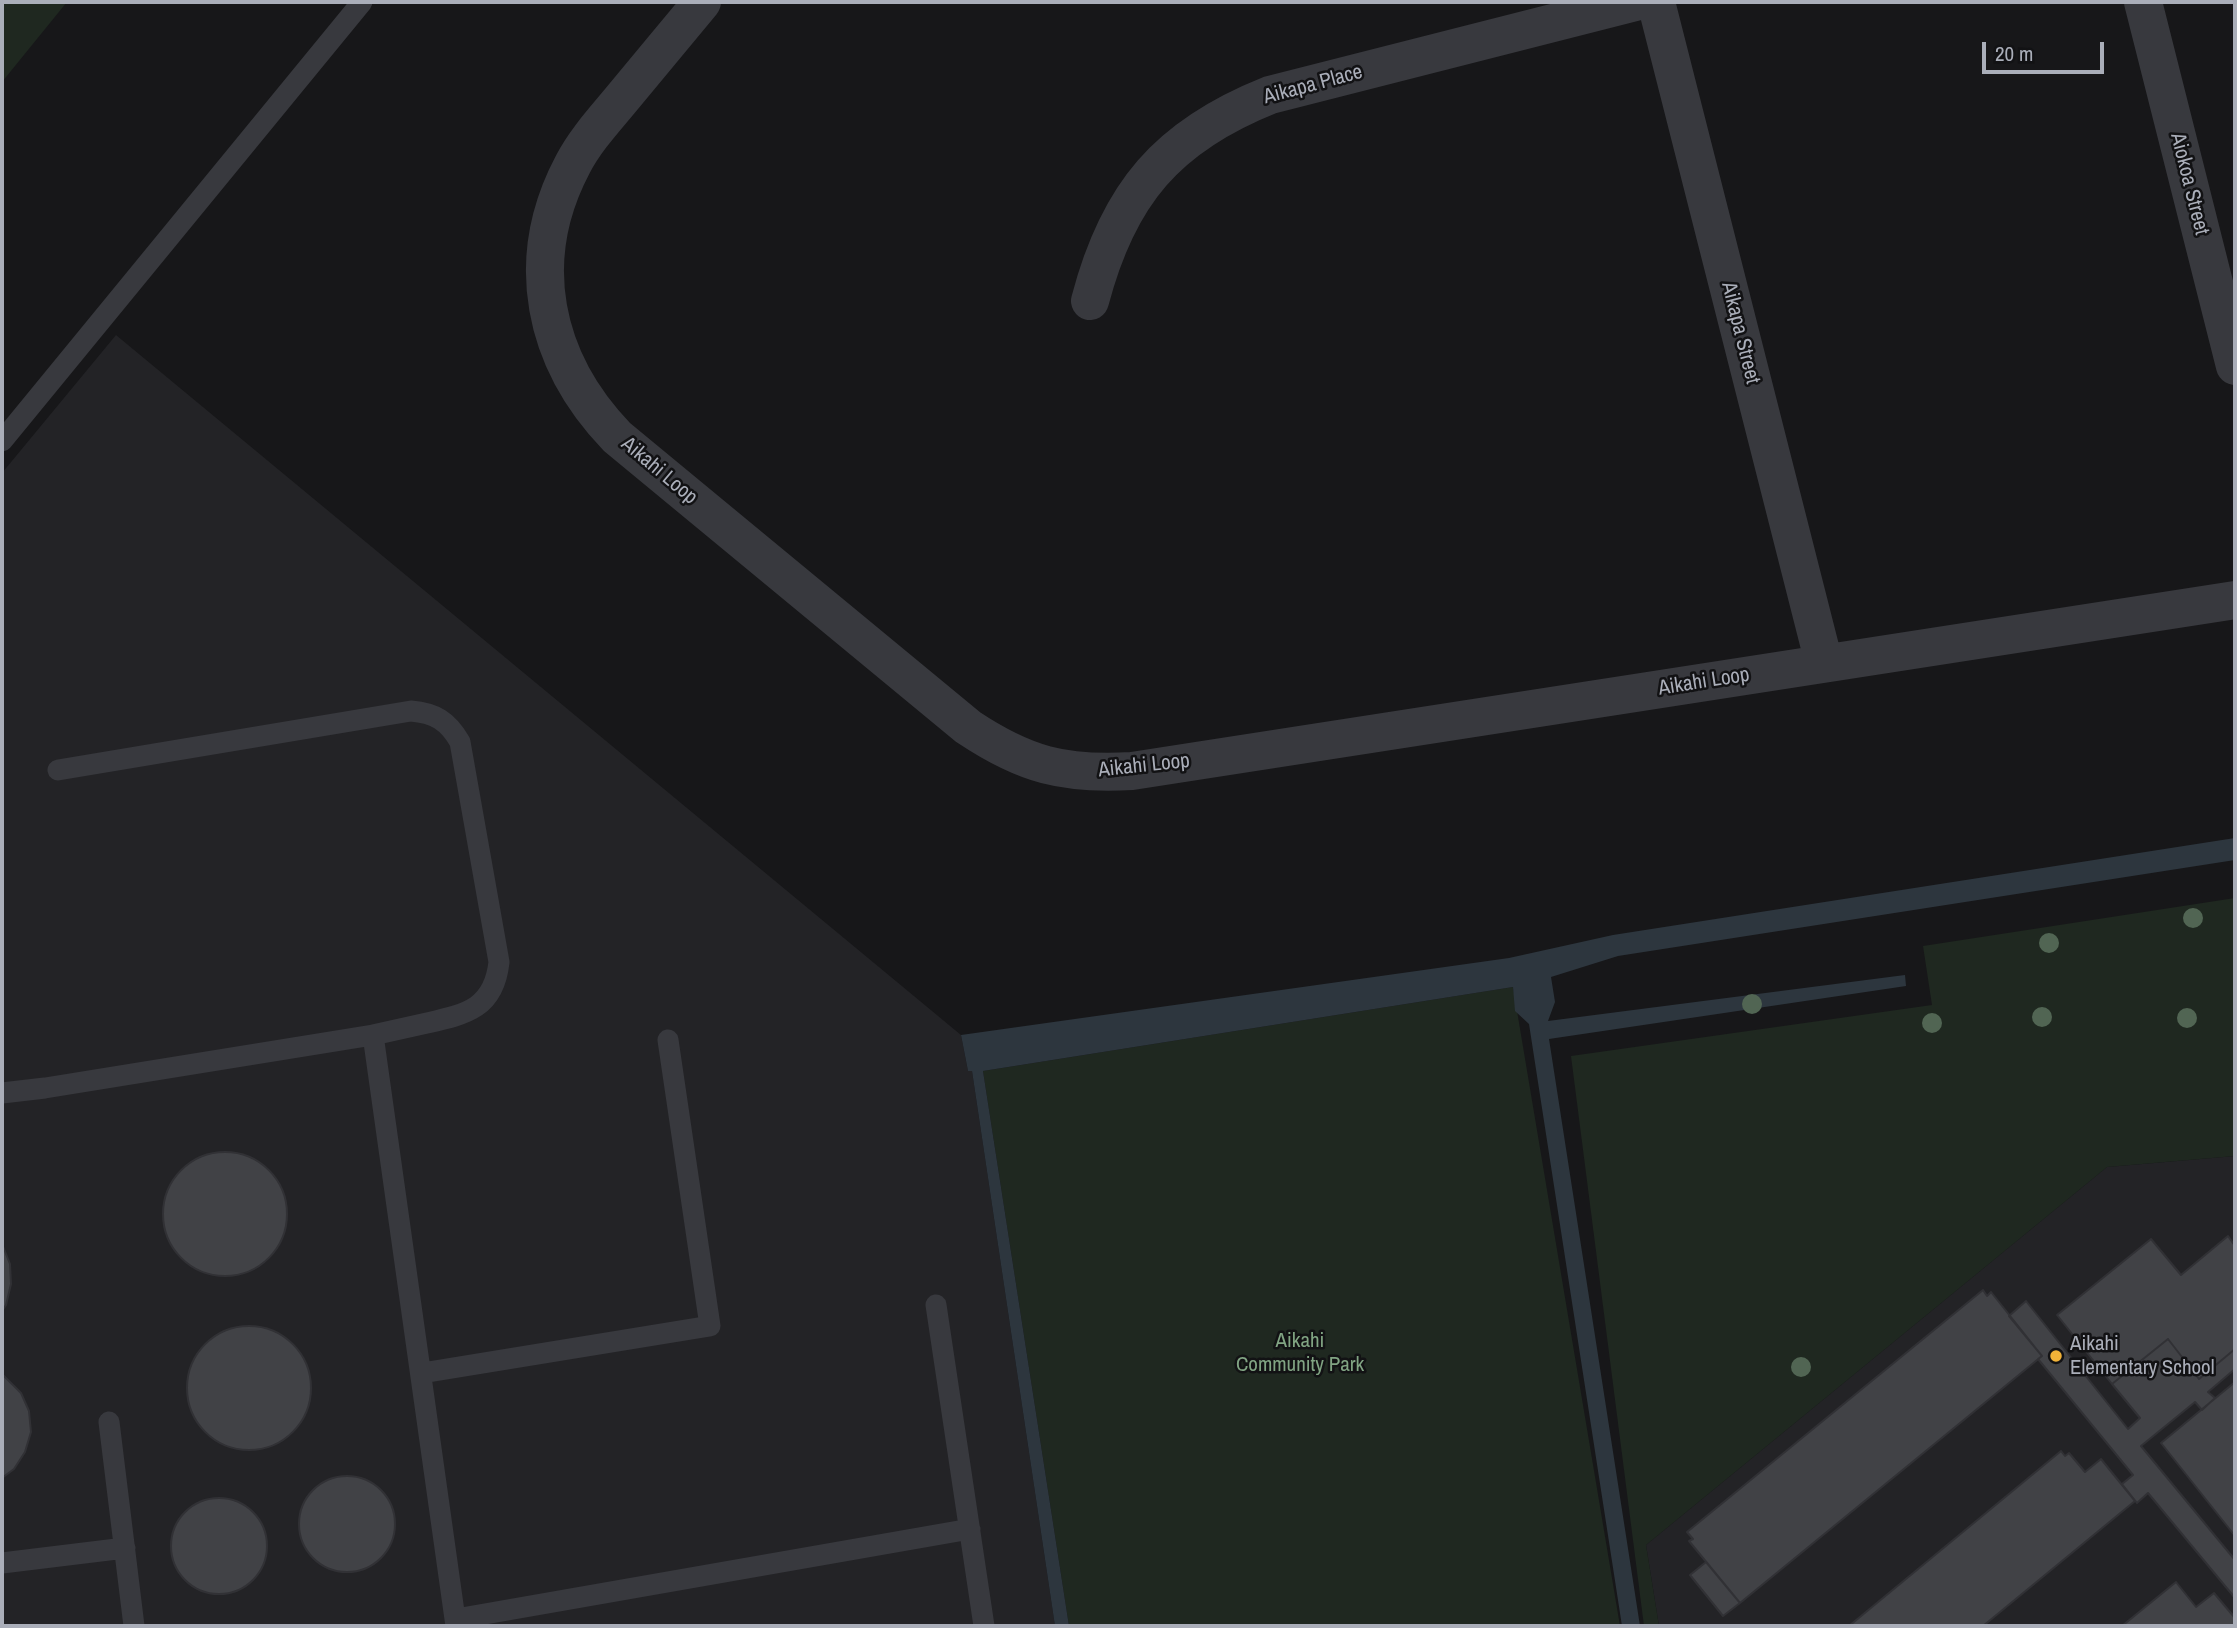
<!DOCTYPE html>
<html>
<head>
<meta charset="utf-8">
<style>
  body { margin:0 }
  #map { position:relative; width:2237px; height:1628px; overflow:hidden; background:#171719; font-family:"Archivo Narrow",sans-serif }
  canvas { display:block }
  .frame { position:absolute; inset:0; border:4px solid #aaaeb9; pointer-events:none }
  .scale { position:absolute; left:1982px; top:42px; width:122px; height:32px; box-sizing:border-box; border:4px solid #aaaeb9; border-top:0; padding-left:9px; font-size:21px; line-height:24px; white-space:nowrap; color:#aaaeb9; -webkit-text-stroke:5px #121214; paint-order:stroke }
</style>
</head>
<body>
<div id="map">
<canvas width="2237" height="1628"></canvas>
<div class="frame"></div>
<div class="scale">20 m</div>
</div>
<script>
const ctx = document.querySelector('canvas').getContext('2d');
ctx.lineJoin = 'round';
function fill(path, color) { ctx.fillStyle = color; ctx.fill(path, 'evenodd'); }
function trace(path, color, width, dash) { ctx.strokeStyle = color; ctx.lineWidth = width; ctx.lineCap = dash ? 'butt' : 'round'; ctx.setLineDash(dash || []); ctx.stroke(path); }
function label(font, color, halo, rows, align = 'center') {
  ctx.font = font + ' "Archivo Narrow",sans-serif'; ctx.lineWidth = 5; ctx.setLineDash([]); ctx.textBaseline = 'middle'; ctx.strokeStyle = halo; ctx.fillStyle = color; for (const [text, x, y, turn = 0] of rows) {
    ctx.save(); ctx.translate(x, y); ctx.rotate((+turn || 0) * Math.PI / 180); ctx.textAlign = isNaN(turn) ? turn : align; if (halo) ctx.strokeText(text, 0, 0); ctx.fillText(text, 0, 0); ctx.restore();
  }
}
const built = new Path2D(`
  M116,335L961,1035L968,1071H972L1055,1626H2V473Z
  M2235,1156V1626H1659L1646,1545L2107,1167Z`);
const green = new Path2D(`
  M2,2H67L2,82Z
  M2235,898V1156L2107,1167L1646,1545L1659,1626H1644L1571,1056L1932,1005L1923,946Z
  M1513,987L1620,1626H1069L983,1071Z`);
const water = new Path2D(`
  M2235,838V860L1618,956L1551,977L1555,1002L1548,1021L1905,975L1906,986L1549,1039L1640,1626H1622L1529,1024L1515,1011L1513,987L983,1071L1069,1626H1055L972,1071H968L961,1035L1509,958L1613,935Z`);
const building = new Path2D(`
  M163 1214a62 62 0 1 1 124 0a62 62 0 1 1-124 0Z
  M2228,1236L2235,1246V1349L2199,1379L2168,1339L2112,1384L2057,1315L2151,1239L2181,1275Z
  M2,1244L10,1264L11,1284L6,1305L2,1311Z
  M1983,1290L1987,1296L1991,1292L2042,1356L1740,1603L1689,1541L1693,1539L1687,1532Z
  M2026,1301L2128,1429L2140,1418L2112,1384L2168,1339L2199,1379L2235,1349V1369L2208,1392L2215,1398L2202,1410L2195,1402L2141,1446L2235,1560V1598L2148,1493L2137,1503L2122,1484L2133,1475L2038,1359L2042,1356L2009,1316Z
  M187 1388a62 62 0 1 1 124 0a62 62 0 1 1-124 0Z
  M2,1374L21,1393L29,1411L31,1432L25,1452L14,1469L2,1478Z
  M2235,1382V1536L2161,1443Z
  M2061,1451L2065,1456L2069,1453L2085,1472L2101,1459L2135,1501L1983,1626H1849Z
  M299 1524a48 48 0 1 1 96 0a48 48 0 1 1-96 0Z
  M171 1546a48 48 0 1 1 96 0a48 48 0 1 1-96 0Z
  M1706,1562L1740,1603L1723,1616L1690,1575Z
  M2176,1582L2196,1607L2214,1593L2235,1618V1626H2122Z`);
const lane = new Path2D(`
  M2,441L362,2
  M58,770L411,711C435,713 448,721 460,742L499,962C494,1008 467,1014 427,1023C409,1027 391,1031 373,1035
  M2,1093L45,1088L373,1035L456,1626
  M936,1305L984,1626
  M422,1373L710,1326L668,1040
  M109,1422L134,1626
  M2,1563L125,1548
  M456,1619L970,1529`);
const street = new Path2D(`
  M702,2C676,33 650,65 624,96C606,118 586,139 573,164C522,260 543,360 617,437L968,727C1025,765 1064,775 1132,771L2235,600
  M1656,2L1824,663
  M2143,2L2235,366
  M1090,301C1118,194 1167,136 1270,95L1635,2`);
const trees = [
  [2193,918],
  [2049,943],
  [1752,1004],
  [2042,1017],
  [2187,1018],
  [1932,1023],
  [1801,1367]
];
const markers = [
  [2056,1356,7,"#f1b238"]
];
const streetNames = [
  ["Aikapa Place",1313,85,-15],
  ["Aiokoa Street",2189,184,76],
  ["Aikapa Street",1740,333,76],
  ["Aikahi Loop",659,471,40],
  ["Aikahi Loop",1704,682,-9],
  ["Aikahi Loop",1144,766,-6]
];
const parkNames = [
  ["Aikahi",1300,1341],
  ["Community Park",1300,1365]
];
const poiNames = [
  ["Aikahi",2070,1344],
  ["Elementary School",2070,1368]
];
fill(built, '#232326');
fill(green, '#1f2820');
fill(water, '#2d363e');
fill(building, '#414246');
trace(building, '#313135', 2);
trace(lane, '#38393e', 21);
trace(street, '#38393e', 38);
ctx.fillStyle = '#516553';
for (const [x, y] of trees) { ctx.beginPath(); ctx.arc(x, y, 10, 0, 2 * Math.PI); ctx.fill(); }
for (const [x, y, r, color] of markers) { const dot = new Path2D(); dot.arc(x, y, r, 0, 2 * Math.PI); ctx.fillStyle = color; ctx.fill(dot); trace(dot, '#121214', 2.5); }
label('21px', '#aaaeb9', '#121214', streetNames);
label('21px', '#81a483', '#121214', parkNames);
label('21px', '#aaaeb9', '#121214', poiNames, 'left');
</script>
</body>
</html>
